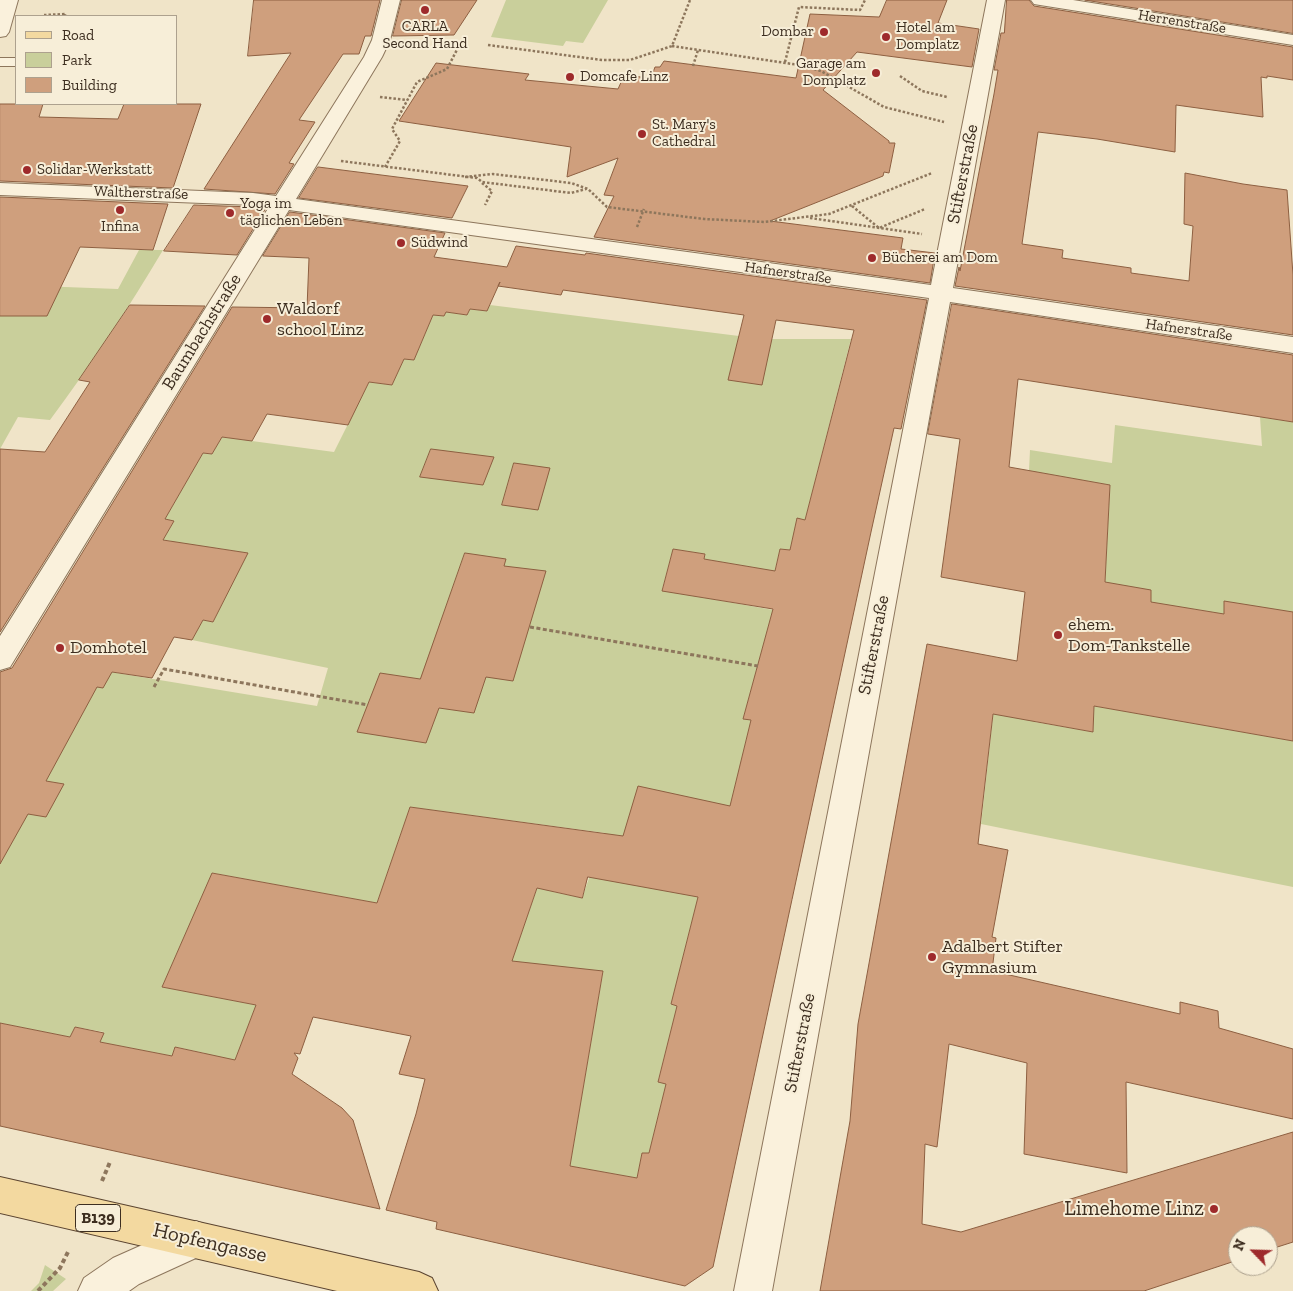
<!DOCTYPE html>
<html>
<head>
<meta charset="utf-8">
<style>
  body { margin:0 }
  #map { position:relative; width:1293px; height:1291px; overflow:hidden; background:#f0e4c8; font-family:"Zilla Slab",serif }
  canvas { display:block }
  .legend { position:absolute; left:15px; top:15px; width:162px; height:90px; box-sizing:border-box; background:#f7eed8; border:1px solid #ada18e; margin:0; padding:6px 9px; list-style:none; font-size:15px; color:#3d2e20 }
  .legend li { display:flex; align-items:center; gap:10px; height:25px }
  .legend b { width:25px; border:1px solid #ada18e }
  .north { position:absolute; left:1228px; top:1226px; width:50px; height:50px; box-sizing:border-box; background:#f7eed8; border:1px solid #ada18e; border-radius:50%; rotate:294deg; font-size:14px; font-weight:700; line-height:20px; text-align:center; color:#3d2e20 }
  .north::after { content:''; display:block; margin:auto; width:18px; height:22px; background:#9e2a2b; clip-path:polygon(50% 0,100% 100%,50% 72%,0 100%) }
</style>
</head>
<body>
<div id="map">
<canvas width="1293" height="1291"></canvas>
<ul class="legend">
<li><b style="height:6px;background:#f3d9a0"></b>Road</li>
<li><b style="height:14px;background:#c9cf9b"></b>Park</li>
<li><b style="height:14px;background:#cf9f7d"></b>Building</li>
</ul>
<div class="north">N</div>
</div>
<script>
const ctx = document.querySelector('canvas').getContext('2d');
ctx.lineJoin = 'round';
function fill(path, color) { ctx.fillStyle = color; ctx.fill(path, 'evenodd'); }
function trace(path, color, width, dash) { ctx.strokeStyle = color; ctx.lineWidth = width; ctx.lineCap = dash ? 'butt' : 'round'; ctx.setLineDash(dash || []); ctx.stroke(path); }
function label(font, color, halo, rows, align = 'center') {
  ctx.font = font + ' "Zilla Slab",serif'; ctx.lineWidth = 4; ctx.setLineDash([]); ctx.textBaseline = 'middle'; ctx.strokeStyle = halo; ctx.fillStyle = color; for (const [text, x, y, turn = 0] of rows) {
    ctx.save(); ctx.translate(x, y); ctx.rotate((+turn || 0) * Math.PI / 180); ctx.textAlign = isNaN(turn) ? turn : align; if (halo) ctx.strokeText(text, 0, 0); ctx.fillText(text, 0, 0); ctx.restore();
  }
}
const green = new Path2D(`
  M506,0H608L583,43L566,41L563,46L491,37Z
  M139,250H163C128,309 91,365 50,420L18,417L0,449V307L38,286L118,289Z
  M490,305L739,336L771,339H851L805,520L797,519L790,550L780,549L775,570L784,571L779,589L756,568L704,559L705,554L673,549L662,590L773,610L743,719L751,720L730,807L698,897L671,1004L677,1006L658,1081L666,1084L649,1153H642L637,1178L570,1166L603,972L504,983L540,880L559,873L554,892L582,898L605,833L410,807L377,903L213,873L162,987L256,1005L231,1071L204,1053L176,1047L172,1056L100,1042L104,1032L75,1027L70,1037L0,1023V848L28,814L63,784L46,781L88,685L111,672L317,706L328,668L192,640L203,620L213,622L247,553L216,548L186,606L166,551L171,541L163,540L174,521L165,519L203,453L212,454L222,437L334,452L369,382L392,385L404,359L414,360L433,315L444,316L446,312L467,315L470,309L487,311Z
  M1260,417L1293,422V612L1224,618L1217,617L1216,613L1195,609L1150,608L1105,582L1110,485L1029,471L1030,450L1112,463L1115,425L1262,446Z
  M996,689L1036,696L1035,722L1093,732L1094,706L1293,741V887L981,824Z
  M45,1265L66,1279L53,1291H31L39,1283Z`);
const building = new Path2D(`
  M254,0H380L371,36H365L359,54H343L299,120L315,122L289,163L294,164L275,194L204,189L291,53L248,56Z
  M402,0H477L454,35L393,36Z
  M887,0H947L938,23L979,29L972,67L857,52L823,90L889,141V143H895L889,173L884,172L883,176L770,221L903,238L901,249L935,253L930,283L594,237L614,196L604,195L618,158L567,177L571,147L399,121L436,63L529,74L525,80L618,89L623,78L630,79L631,76L651,78L655,67H660L664,61L796,78L810,14L879,17Z
  M1007,0H1029L1034,6L1293,47V80L1267,76V78L1261,77L1263,117L1176,105L1175,152L1097,139L1038,132L1022,244L1063,250L1062,258L1131,268V273L1189,281L1193,226L1184,224L1185,173L1243,184L1287,190L1293,275V335L955,286L959,267L960,271L994,94L998,70H994L1001,33H1004Z
  M1085,0H1293V33Z
  M0,104H43L39,117L118,119L124,104H201L173,188L0,181Z
  M318,167L468,186L452,218L299,198Z
  M0,197L168,204L153,250L80,247L47,316H0Z
  M194,205L253,207L266,208L237,255L164,251Z
  M290,212L445,233L434,257L507,267L516,246L585,255L586,253L927,300L901,429L894,428L871,532L713,1267L685,1286L436,1229L437,1222L386,1210L416,1114L425,1079L399,1074L411,1036L313,1017L300,1054L294,1053L298,1058L292,1074L342,1108L353,1120L380,1209L0,1126V1023L70,1037L75,1027L104,1033L100,1042L172,1056L175,1047L235,1060L256,1005L162,987L212,873L377,903L410,807L623,836L638,786L730,806L751,720L743,719L773,609L662,591L673,549L705,554L704,559L775,571L780,549L790,550L797,518L805,520L854,330L776,320L762,385L728,380L744,315L563,290L561,295L498,286L500,282L487,311L470,309L467,315L446,312L444,316L433,315L414,360L404,359L392,385L369,382L348,425L267,414L252,441L222,437L212,454L203,453L165,519L174,521L163,540L248,553L213,622L203,620L192,640L174,637L152,678L112,672L103,688L97,687L46,781L64,784L46,817L28,814L0,864V672L12,668L232,307L307,308L309,258L263,256ZM588,877L698,897L671,1004L677,1006L658,1082L666,1084L649,1153H642L637,1178L570,1166L603,971L512,961L537,888L582,898Z
  M952,304L1293,355V422L1018,379L1009,467L1110,485L1105,582L1151,590V602L1224,614V601L1293,612V741L1094,706L1093,732L993,714L978,844L1008,850L992,937L996,938L992,971L1180,1014V1002L1218,1011L1219,1028L1293,1049V1119L1126,1082L1127,1173L1024,1154L1027,1063L949,1044L937,1147L925,1144L922,1224L961,1232L1293,1132V1242L1268,1250V1236H1238V1260L1144,1291H820L850,1121L858,1024L927,644L1017,661L1025,592L941,577L960,439L928,434Z
  M130,305L205,306L0,632V449L45,452L90,382L79,380Z
  M431,449L494,457L483,485L420,477Z
  M514,463L550,468L538,510L502,505Z
  M465,553L506,559L504,566L546,571L513,681L486,677L474,713L439,708L426,743L357,732L380,673L420,679Z`);
const pathFar2 = new Path2D(`
  M44,15L66,14L65,16
  M488,45L602,60H630L672,46L690,0
  M672,46L799,65L821,71L884,107L944,122
  M785,62L799,7L860,10L865,0
  M693,66L698,50
  M900,76L922,91L947,97
  M380,97L407,100
  M341,161L477,178L482,182L571,193L586,189
  M385,167L400,141L392,129L417,82L447,69L461,42
  M465,177L493,174L571,183L588,189L607,207L704,219L764,222L829,214L932,173
  M482,183L492,191L485,205
  M852,206L879,228L925,209
  M810,218L922,234
  M637,227L644,209`);
const pathFar1 = new Path2D(`
  M530,627L758,666
  M154,687L164,669L368,705`);
const path = new Path2D(`
  M102,1181L110,1162
  M38,1291L60,1268L69,1250`);
const service = new Path2D(`
  M0,58H16V66H0Z`);
const minor = new Path2D(`
  M0,0H18L9,32L6,36L0,37Z
  M382,0H400L390,40L382,57L296,199L931,285L987,0H1005L953,288L1293,337V353L950,302L772,1291H734L929,298L289,210L10,667L0,670V636L269,207L253,205L0,195V183L253,193L276,196L364,57L372,40Z`);
const tertiary = new Path2D(`
  M1031,0H1073L1293,35V45L1040,5L1034,4Z
  M196,1221L209,1226L214,1239L209,1252L139,1284L129,1291H78L84,1278L113,1258Z`);
const primary = new Path2D(`
  M0,1177L419,1272L432,1278L438,1291H337L0,1213Z`);
const markers = [
  [425,10,5,"#9e2a2b"],
  [824,32,5,"#9e2a2b"],
  [886,37,5,"#9e2a2b"],
  [876,73,5,"#9e2a2b"],
  [570,77,5,"#9e2a2b"],
  [642,134,5,"#9e2a2b"],
  [27,170,5,"#9e2a2b"],
  [120,210,5,"#9e2a2b"],
  [230,213,5,"#9e2a2b"],
  [401,243,5,"#9e2a2b"],
  [872,258,5,"#9e2a2b"],
  [267,319,5,"#9e2a2b"],
  [1058,635,5,"#9e2a2b"],
  [60,648,5,"#9e2a2b"],
  [932,957,5,"#9e2a2b"],
  [1214,1209,5,"#9e2a2b"]
];
const farStreetnames = [
  ["Herrenstraße",1182,22,9],
  ["Waltherstraße",141,193,2],
  ["Hafnerstraße",788,273,8],
  ["Hafnerstraße",1189,330,8]
];
const farPoinames = [
  ["CARLA",425,27,"center"],
  ["Second Hand",425,44,"center"],
  ["Hotel am",896,28],
  ["Domplatz",896,45],
  ["Dombar",814,32,"right"],
  ["Garage am",866,64,"right"],
  ["Domplatz",866,81,"right"],
  ["Domcafe Linz",580,77],
  ["St. Mary's",652,125],
  ["Cathedral",652,142],
  ["Solidar-Werkstatt",37,170],
  ["Yoga im",240,204],
  ["täglichen Leben",240,221],
  ["Infina",120,227,"center"],
  ["Südwind",411,243],
  ["Bücherei am Dom",882,258]
];
const shields = [
  [98,1218,45]
];
const shieldNames = [
  ["B139",98,1218]
];
const streetNames = [
  ["Stifterstraße",963,174,-79],
  ["Baumbachstraße",202,332,-58],
  ["Stifterstraße",874,645,-79],
  ["Stifterstraße",800,1043,-79]
];
const poiNames = [
  ["Waldorf",277,309],
  ["school Linz",277,330],
  ["ehem.",1068,625],
  ["Dom-Tankstelle",1068,646],
  ["Domhotel",70,648],
  ["Adalbert Stifter",942,947],
  ["Gymnasium",942,968]
];
const nearPoinames = [
  ["Limehome Linz",1204,1209]
];
const nearStreetnames = [
  ["Hopfengasse",210,1243,13]
];
fill(green, '#c9cf9b');
fill(building, '#cf9f7d');
trace(building, '#8d5f41', 1);
trace(service, '#8d765c', 2);
trace(minor, '#8d765c', 2);
trace(tertiary, '#8d765c', 2);
trace(primary, '#5b4430', 2);
trace(pathFar2, '#8d765c', 2.5, [2.5, 2]);
trace(pathFar1, '#8d765c', 3, [4, 2.5]);
trace(path, '#8d765c', 4, [4.5, 3]);
fill(service, '#faf1dc');
fill(minor, '#faf1dc');
fill(tertiary, '#faf1dc');
fill(primary, '#f3d9a0');
for (const [x, y, r, color] of markers) { const dot = new Path2D(); dot.arc(x, y, r, 0, 2 * Math.PI); ctx.fillStyle = color; ctx.fill(dot); trace(dot, '#f7eed8', 2); }
label('15px', '#3d2e20', '#f7eed8', farStreetnames);
label('15px', '#3d2e20', '#f7eed8', farPoinames, 'left');
for (const [x, y, w] of shields) { const box = new Path2D(); box.roundRect(x - w / 2, y - 13.5, w, 27, 4); ctx.fillStyle = '#f7eed8'; ctx.fill(box); trace(box, '#3d2e20', 1); }
label('bold 16px', '#3d2e20', null, shieldNames);
label('18px', '#3d2e20', '#f7eed8', streetNames);
label('18px', '#3d2e20', '#f7eed8', poiNames, 'left');
label('21px', '#3d2e20', '#f7eed8', nearPoinames, 'right');
label('21px', '#3d2e20', '#f7eed8', nearStreetnames);
</script>
</body>
</html>
